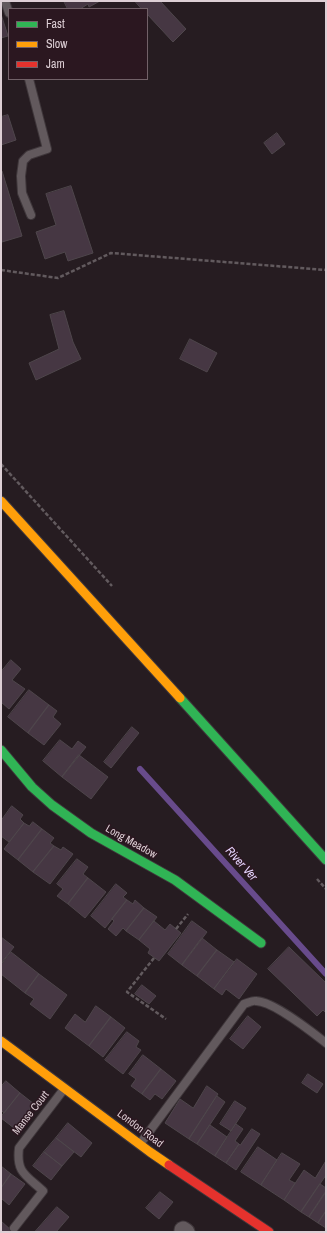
<!DOCTYPE html>
<html>
<head>
<meta charset="utf-8">
<style>
  body { margin:0 }
  #map { position:relative; width:327px; height:1233px; overflow:hidden; background:#261c21; font-family:"Archivo Narrow",sans-serif }
  canvas { display:block }
  .frame { position:absolute; inset:0; border:2px solid #ddcfd5; pointer-events:none }
  .legend { position:absolute; left:8px; top:8px; width:140px; height:72px; box-sizing:border-box; background:#2b1720; border:1px solid #726168; margin:0; padding:5px 7px; list-style:none; font-size:12px; color:#ddcfd5 }
  .legend li { display:flex; align-items:center; gap:8px; height:20px }
  .legend b { width:20px; border:1px solid #726168 }
</style>
</head>
<body>
<div id="map">
<canvas width="327" height="1233"></canvas>
<div class="frame"></div>
<ul class="legend">
<li><b style="height:5px;background:#30b455"></b>Fast</li>
<li><b style="height:5px;background:#ff9f0a"></b>Slow</li>
<li><b style="height:5px;background:#e5322d"></b>Jam</li>
</ul>
</div>
<script>
const ctx = document.querySelector('canvas').getContext('2d');
ctx.lineJoin = 'round';
function trace(path, color, width, dash) { ctx.strokeStyle = color; ctx.lineWidth = width; ctx.lineCap = dash ? 'butt' : 'round'; ctx.setLineDash(dash || []); ctx.stroke(path); }
function fill(path, color) { ctx.fillStyle = color; ctx.fill(path, 'evenodd'); }
function label(font, color, halo, rows, align = 'center') {
  ctx.font = font + ' "Archivo Narrow",sans-serif'; ctx.lineWidth = 3; ctx.setLineDash([]); ctx.textBaseline = 'middle'; ctx.strokeStyle = halo; ctx.fillStyle = color; for (const [text, x, y, turn = 0] of rows) {
    ctx.save(); ctx.translate(x, y); ctx.rotate((+turn || 0) * Math.PI / 180); ctx.textAlign = isNaN(turn) ? turn : align; if (halo) ctx.strokeText(text, 0, 0); ctx.fillText(text, 0, 0); ctx.restore();
  }
}
const stream = new Path2D(`
  M140,769L326,974`);
const building = new Path2D(`
  M64,1H100L89,7L88,4L80,9H68Z
  M135,1H160L186,29L173,42L147,14V9H142Z
  M1,14L8,36L1,38Z
  M8,115L16,140L1,145V117Z
  M277,133L285,144L272,154L264,143Z
  M1,171H2L22,236L2,242Z
  M71,186L93,253L68,261L65,252L45,259L36,232L56,225L46,194Z
  M64,311L73,342L81,359L36,380L29,363L59,349L50,315Z
  M190,339L217,353L207,372L180,359Z
  M11,660L21,669L12,680L25,689L9,709L1,702V672Z
  M29,690L49,705L28,733L8,717Z
  M49,705L57,711L53,717L61,724L44,745L28,733Z
  M132,727L139,733L111,768L104,762Z
  M60,740L72,749L78,741L86,747L62,777L43,761Z
  M79,755L108,777L91,799L62,777Z
  M12,806L23,815L20,819L24,823L9,842L1,836V821Z
  M33,822L42,829L18,860L4,849L24,823L29,826Z
  M42,829L54,838L50,843L54,846L33,872L18,860Z
  M54,846L61,850L63,847L73,854L50,884L33,872Z
  M77,859L88,867L83,874L88,878L68,904L57,896L63,889L57,884Z
  M88,878L106,892L85,918L68,904Z
  M116,884L127,893L123,897L127,900L105,928L91,916Z
  M127,900L133,904L135,900L144,908L126,931L123,928L116,936L108,929L114,921L112,919Z
  M144,908L157,917L139,940L126,931Z
  M154,921L165,930L170,924L181,933L159,961L148,953L150,949L139,940Z
  M192,921L207,932L182,965L168,954Z
  M1,937L14,947L1,963Z
  M202,938L217,950L197,976L182,965Z
  M289,947L326,983V1013L323,1010L317,1016L268,969Z
  M217,950L234,962L214,989L197,976Z
  M11,952L39,974L25,993L1,974V965Z
  M237,959L257,974L239,999L226,989L222,995L214,989Z
  M39,974L67,995L50,1019L30,1004L34,999L25,993Z
  M142,985L156,996L149,1004L135,994Z
  M96,1006L111,1017L89,1046L65,1028L75,1014L85,1022Z
  M248,1016L261,1027L243,1049L230,1039Z
  M111,1017L125,1028L103,1057L89,1046Z
  M127,1032L139,1041L136,1047L141,1050L123,1074L105,1060Z
  M143,1055L161,1069L142,1094L131,1086L136,1079L129,1074Z
  M161,1069L176,1081L162,1099L155,1094L150,1100L142,1094Z
  M308,1074L323,1084L317,1093L302,1083Z
  M6,1081L20,1093L4,1113L1,1110V1087Z
  M207,1086L218,1094L189,1139L165,1123L180,1099L193,1108Z
  M20,1093L34,1104L14,1128L1,1118V1117Z
  M217,1096L225,1102L197,1144L189,1139Z
  M235,1101L246,1108L231,1131L220,1124Z
  M68,1123L92,1143L81,1157L56,1138Z
  M236,1124L243,1129L235,1141L239,1144L226,1163L215,1156Z
  M210,1125L227,1137L215,1156L197,1144Z
  M252,1129L260,1134L236,1170L226,1163L239,1144L240,1145Z
  M56,1138L74,1152L62,1166L44,1152Z
  M258,1147L277,1160L261,1185L241,1172Z
  M44,1152L62,1166L51,1180L33,1166Z
  M282,1153L300,1164L289,1180L295,1183L284,1200L261,1185Z
  M326,1161V1175L301,1212L284,1200L304,1170L315,1178Z
  M1,1166L11,1174L1,1188Z
  M11,1174L25,1184L9,1205L1,1198V1188Z
  M320,1184L326,1188V1192L309,1217L301,1212Z
  M160,1192L173,1202L159,1219L146,1208Z
  M325,1193L326,1194V1211L318,1223L309,1217Z
  M57,1207L69,1217L56,1232H35Z
  M326,1211V1228L318,1223Z
  M1,1221L12,1231L11,1232H1Z`);
const path = new Path2D(`
  M1,270L58,278L111,253L326,270
  M1,464L112,586
  M317,879L326,889
  M176,929L188,914
  M154,958L127,992L166,1019`);
const lane = new Path2D(`
  M5,1L9,13
  M29,79L47,149L29,155L23,161L21,176L22,193L31,215
  M140,1144L244,1004C248,1003 253,1000 256,1001C273,1001 312,1032 326,1043
  M14,1228L43,1191C26,1175 16,1173 19,1148L64,1089`);
const street = new Path2D(`
  M183,1230L186,1232`);
const fast = new Path2D(`
  M180,698L326,860
  M1,750L32,787L52,805L91,833L175,880L261,943`);
const slow = new Path2D(`
  M1,501L180,698
  M1,1041L150,1152L169,1165`);
const jam = new Path2D(`
  M169,1165L269,1232`);
const streetNames = [
  ["Long Meadow",131,842,29],
  ["Manse Court",31,1113,-52],
  ["London Road",140,1129,37]
];
const waterNames = [
  ["River Ver",241,864,48]
];
trace(stream, '#684b8c', 6);
fill(building, '#463743');
trace(building, '#4e464b', 1);
trace(lane, '#3f373b', 10);
trace(street, '#3f373b', 19);
trace(fast, '#3f373b', 11);
trace(slow, '#3f373b', 11);
trace(jam, '#3f373b', 11);
trace(path, '#625a5e', 2.5, [4, 2]);
trace(lane, '#62595d', 8);
trace(street, '#62595d', 17);
trace(fast, '#30b455', 9);
trace(slow, '#ff9f0a', 9);
trace(jam, '#e5322d', 9);
label('11px', '#ddcfd5', '#2b1720', streetNames);
label('italic 12px', '#e5d5fe', '#2b1720', waterNames);
</script>
</body>
</html>
